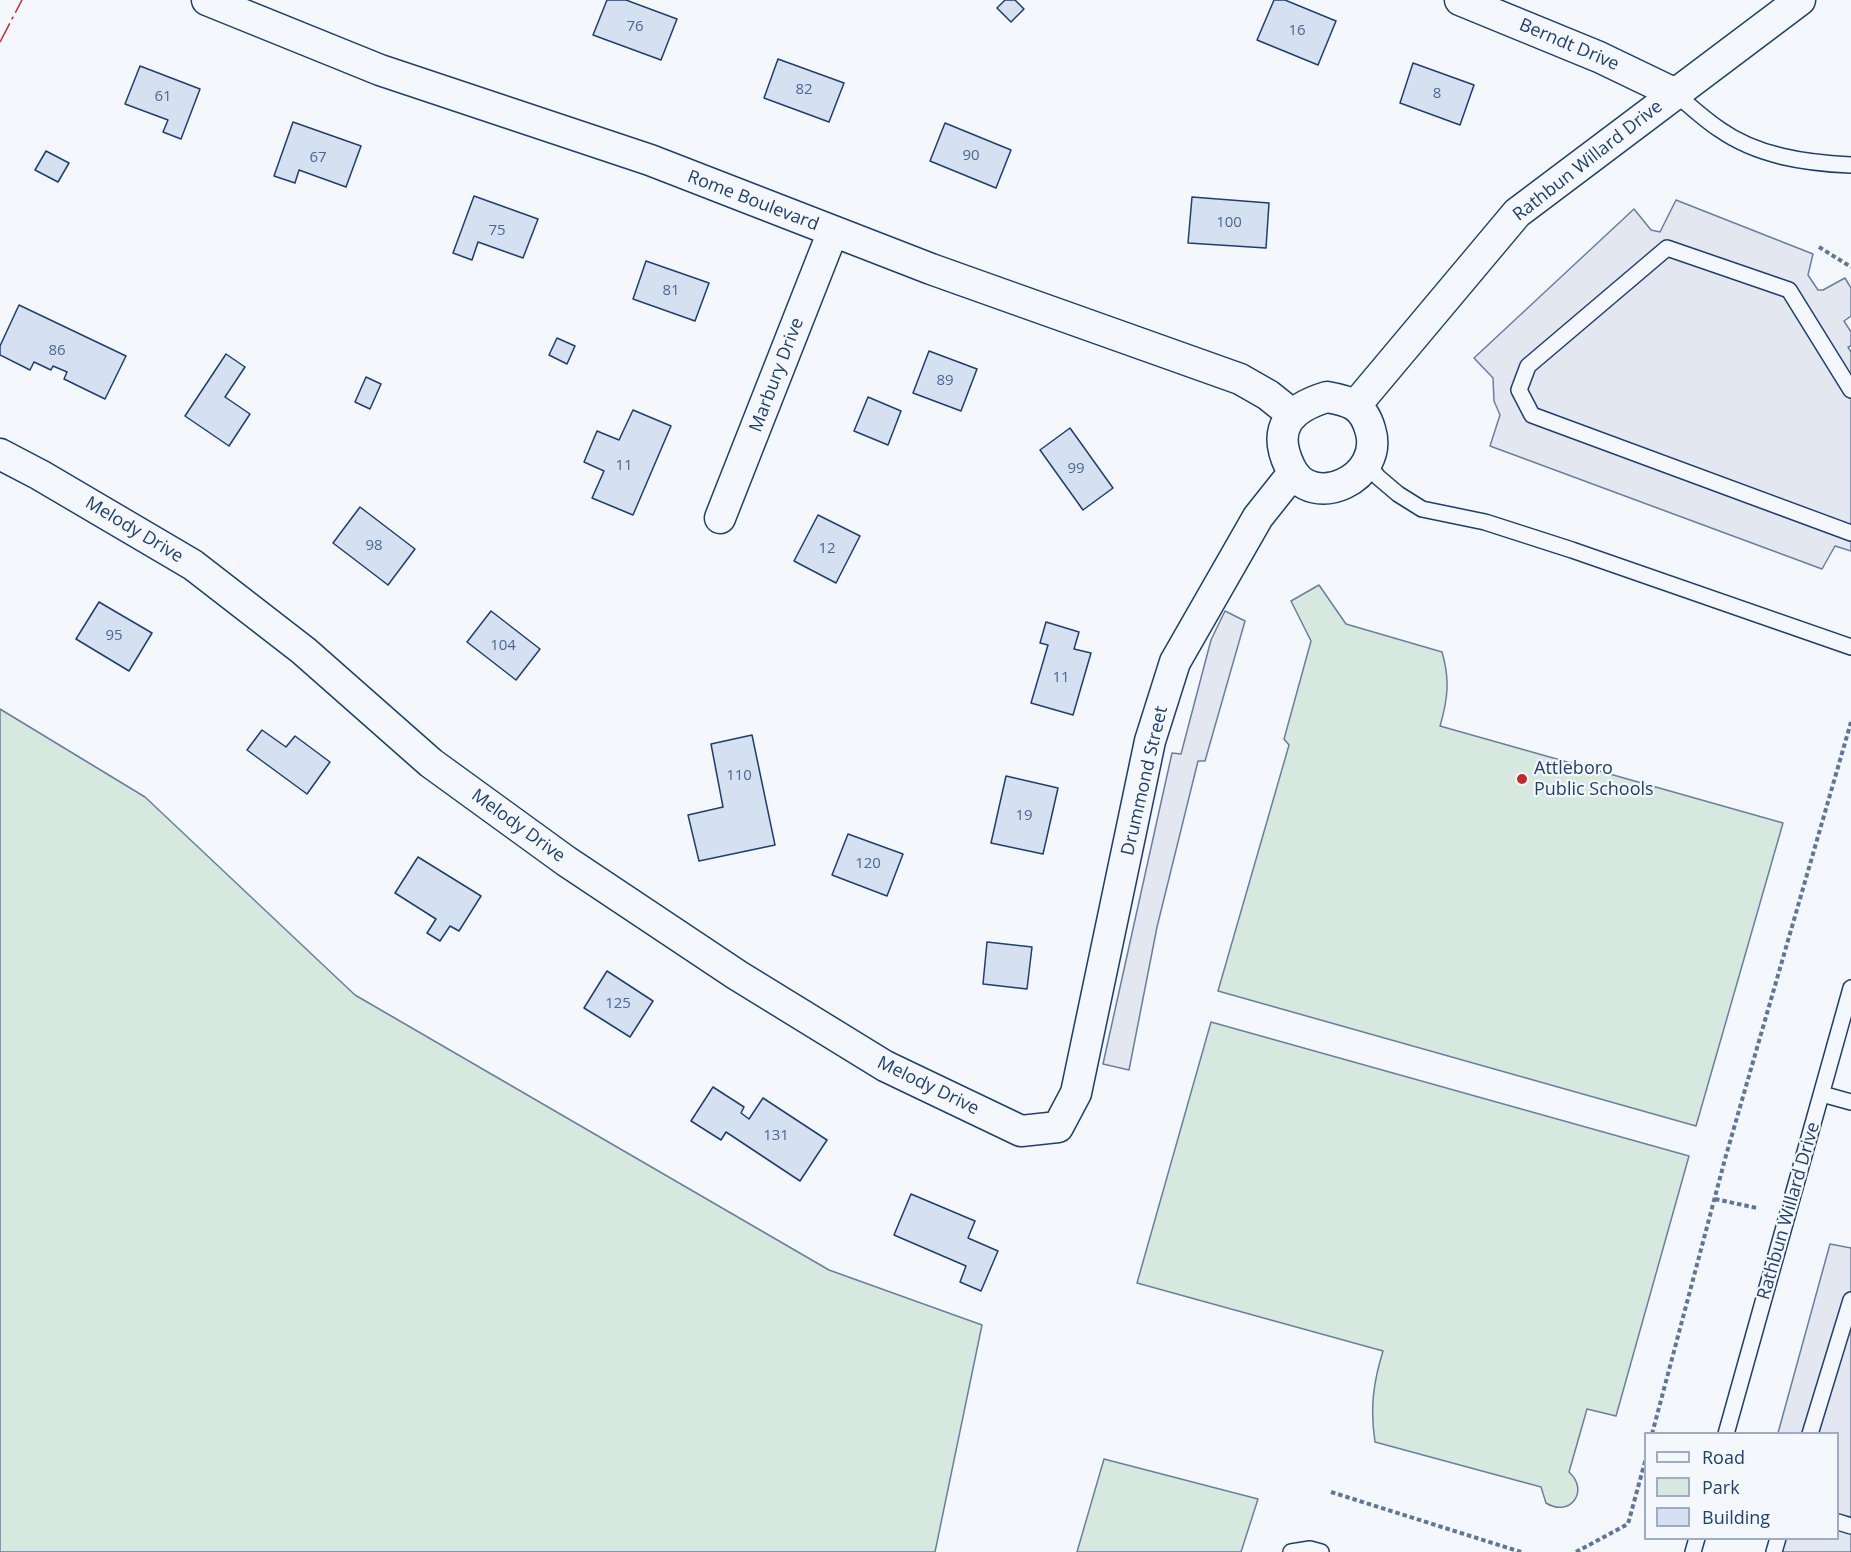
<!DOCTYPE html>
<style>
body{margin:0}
#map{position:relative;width:1851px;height:1552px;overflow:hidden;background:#f4f7fb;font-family:"Open Sans",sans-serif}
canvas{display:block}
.legend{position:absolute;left:1644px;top:1432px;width:195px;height:108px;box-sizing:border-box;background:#f4f7fb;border:2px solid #9eadc5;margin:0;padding:8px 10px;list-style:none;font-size:18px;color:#1d3f73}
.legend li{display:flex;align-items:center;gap:12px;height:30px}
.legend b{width:30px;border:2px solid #9eadc5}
</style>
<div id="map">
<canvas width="1851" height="1552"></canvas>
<ul class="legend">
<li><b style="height:8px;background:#f4f7fb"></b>Road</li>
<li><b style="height:16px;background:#d7e8df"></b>Park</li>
<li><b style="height:16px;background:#d5e0f0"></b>Building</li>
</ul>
</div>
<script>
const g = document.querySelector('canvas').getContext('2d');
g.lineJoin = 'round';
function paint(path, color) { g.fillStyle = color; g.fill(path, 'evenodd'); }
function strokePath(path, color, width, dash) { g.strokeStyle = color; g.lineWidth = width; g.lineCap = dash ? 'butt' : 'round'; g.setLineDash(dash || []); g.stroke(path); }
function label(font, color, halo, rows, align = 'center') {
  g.font = font + ' "Open Sans",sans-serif'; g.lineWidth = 4.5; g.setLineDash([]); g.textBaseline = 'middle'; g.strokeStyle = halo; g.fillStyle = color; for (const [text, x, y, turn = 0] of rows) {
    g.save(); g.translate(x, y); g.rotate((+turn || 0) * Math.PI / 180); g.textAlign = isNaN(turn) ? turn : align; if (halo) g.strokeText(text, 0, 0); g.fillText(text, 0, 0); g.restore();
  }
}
const green = new Path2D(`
 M1319,585l27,39 96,28c8,27 6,47 -2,74l343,97 -87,303 -478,-135 71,-246 -5,-6 27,-98 -20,-40z
 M0,709l145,88 210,198 474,275 153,55 -47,227h-935z
 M1211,1022l478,134 -73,260 -29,-7 -18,63c21,19 1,46 -23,31l-5,-16 -166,-45c-5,-33 -2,-59 8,-91l-246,-68z
 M1104,1459l154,40 -17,53h-164z`);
paint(green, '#d7e8df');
strokePath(green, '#687fa3', 1.5);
const parking = new Path2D(`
 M1676,200l137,54 -5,21 10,15h5l22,-12 6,10v28l-7,5 7,11v14l-3,1 3,5v199l-16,-5 -13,23 -332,-123 10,-31 -6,-14 -1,-23 -19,-20 160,-149 17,21 9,2z
 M1225,611l20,10 -40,140h-7l-41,166 -28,143 -26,-6 69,-311 9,1 30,-114z
 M1830,1244l21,4v304h-81l5,-13 63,-1v-104l-60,-1z`);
paint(parking, '#e3e8f0');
strokePath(parking, '#687fa3', 1.5);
const building = new Path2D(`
 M607,0h19l51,19 -16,41 -68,-25z
 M1005,0h10l9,9 -13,13 -14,-14z
 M1274,0h11l51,21 -18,44 -61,-25z
 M778,59l66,24 -15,39 -65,-24z
 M1413,63l61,22 -14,40 -60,-22z
 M140,66l60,23 -19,50 -18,-7 5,-12 -43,-16z
 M293,122l68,24 -15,41 -47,-17 -4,13 -21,-7z
 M945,123l66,27 -15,38 -66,-27z
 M46,151l23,12 -11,19 -23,-12z
 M474,196l64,23 -15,39 -45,-16 -6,18 -19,-7z
 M1192,197l77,6 -3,45 -78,-5z
 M646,261l63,22 -14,38 -62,-22z
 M19,305l107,51 -21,43 -41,-20 3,-7 -14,-6 -2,4 -17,-8 -4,8 -30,-15v-9z
 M557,338l18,8 -8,18 -18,-9z
 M929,351l48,18 -16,42 -48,-18z
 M226,354l19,13 -20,30 25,17 -21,32 -44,-30z
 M366,377l15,7 -11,25 -15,-7z
 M868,397l33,14 -13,34 -34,-14z
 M633,410l38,16 -38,89 -41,-17 12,-27 -20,-9 13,-31 22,9z
 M1070,428l43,60 -30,22 -43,-60z
 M360,507l55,42 -27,36 -55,-42z
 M818,515l42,21 -24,47 -42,-22z
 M99,602l53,31 -23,38 -53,-32z
 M491,611l49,38 -24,31 -49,-38z
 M1046,622l33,10 -5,17 17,4 -18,62 -42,-12 17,-58 -8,-2z
 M262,730l24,17 9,-11 35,26 -23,32 -60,-44z
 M752,735l23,110 -76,16 -11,-46 35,-8 -12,-63z
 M1006,776l52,12 -15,66 -52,-11z
 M848,834l55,20 -16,42 -55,-21z
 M418,857l63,39 -22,35 -9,-5 -10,15 -13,-8 9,-14 -41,-26z
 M987,942l45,5 -5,42 -44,-5z
 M607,971l46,30 -23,36 -46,-29z
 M713,1087l31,20 -3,6 8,6 14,-21 64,42 -27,41 -74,-49 -5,8 -30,-19z
 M911,1194l64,27 -7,17 30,13 -17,40 -21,-9 6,-16 -72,-31z`);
paint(building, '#d5e0f0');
strokePath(building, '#1d3f73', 1.5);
const lane = new Path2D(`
 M1676,94c14,12 28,25 43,35 38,27 86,34 132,36
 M1851,390l-62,-100 -122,-42 -139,118 -9,24 13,25 319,118
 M1368,464l10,13 20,17 24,15 63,13 87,28 279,97
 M1822,1094l29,8
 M1726,1434l125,-446
 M1810,1434l41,-134
 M1838,1522l13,4
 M1291,1552l19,-3 11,3
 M1693,1552l4,-14
 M1774,1552l4,-14`);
const street = new Path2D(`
 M207,0l173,70 270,90 281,109 309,110 28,16 25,20
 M1460,0l139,57 77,37
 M1327,397c23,4 36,8 43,32 16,49 -59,84 -80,38 -19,-39 0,-59 37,-70z
 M1356,405l161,-192 283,-213
 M0,454l40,21 153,90 111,86 127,112 135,98 171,114 148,91 136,65 37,-4 18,-34 74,-352 25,-79 83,-145 35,-44
 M720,518l113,-287`);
strokePath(lane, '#1d3f73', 18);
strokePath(street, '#1d3f73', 33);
strokePath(new Path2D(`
 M1819,247l32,20
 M1715,1199l42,9
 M1652,1434l73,-275 126,-437
 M1331,1492l190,60
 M1576,1552l52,-28 18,-66`), '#5e769c', 4, [4.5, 3]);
strokePath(lane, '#f4f7fb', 15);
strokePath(street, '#f4f7fb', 30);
strokePath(new Path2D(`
 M0,42l22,-42`), '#c62828', 1.5, [21, 4.5, 3, 4.5]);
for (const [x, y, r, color] of [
 [1522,779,6,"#c62828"]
]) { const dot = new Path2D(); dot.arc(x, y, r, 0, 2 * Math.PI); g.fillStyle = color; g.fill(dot); strokePath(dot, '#f4f7fb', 2); }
label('15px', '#4b6792', null, [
 ["76",635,27],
 ["16",1297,31],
 ["82",804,90],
 ["8",1437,94],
 ["61",163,97],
 ["90",971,156],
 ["67",318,158],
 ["100",1229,223],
 ["75",497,231],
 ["81",671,291],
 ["86",57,351],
 ["89",945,381],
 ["11",624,466],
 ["99",1076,469],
 ["98",374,546],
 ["12",827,549],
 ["95",114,636],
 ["104",503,646],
 ["11",1061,678],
 ["110",739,776],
 ["19",1024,816],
 ["120",868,864],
 ["125",618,1004],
 ["131",776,1136]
]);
label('18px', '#1d3f73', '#f4f7fb', [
 ["Berndt Drive",1569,45,23],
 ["Rathbun Willard Drive",1588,161,-38],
 ["Rome Boulevard",753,201,21],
 ["Marbury Drive",777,375,-69],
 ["Melody Drive",134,530,31],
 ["Drummond Street",1145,781,-77],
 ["Melody Drive",518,826,36],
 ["Melody Drive",928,1086,26],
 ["Rathbun Willard Drive",1789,1211,-74]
]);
label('18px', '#1d3f73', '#f4f7fb', [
 ["Attleboro",1534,769],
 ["Public Schools",1534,790]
], 'left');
</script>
